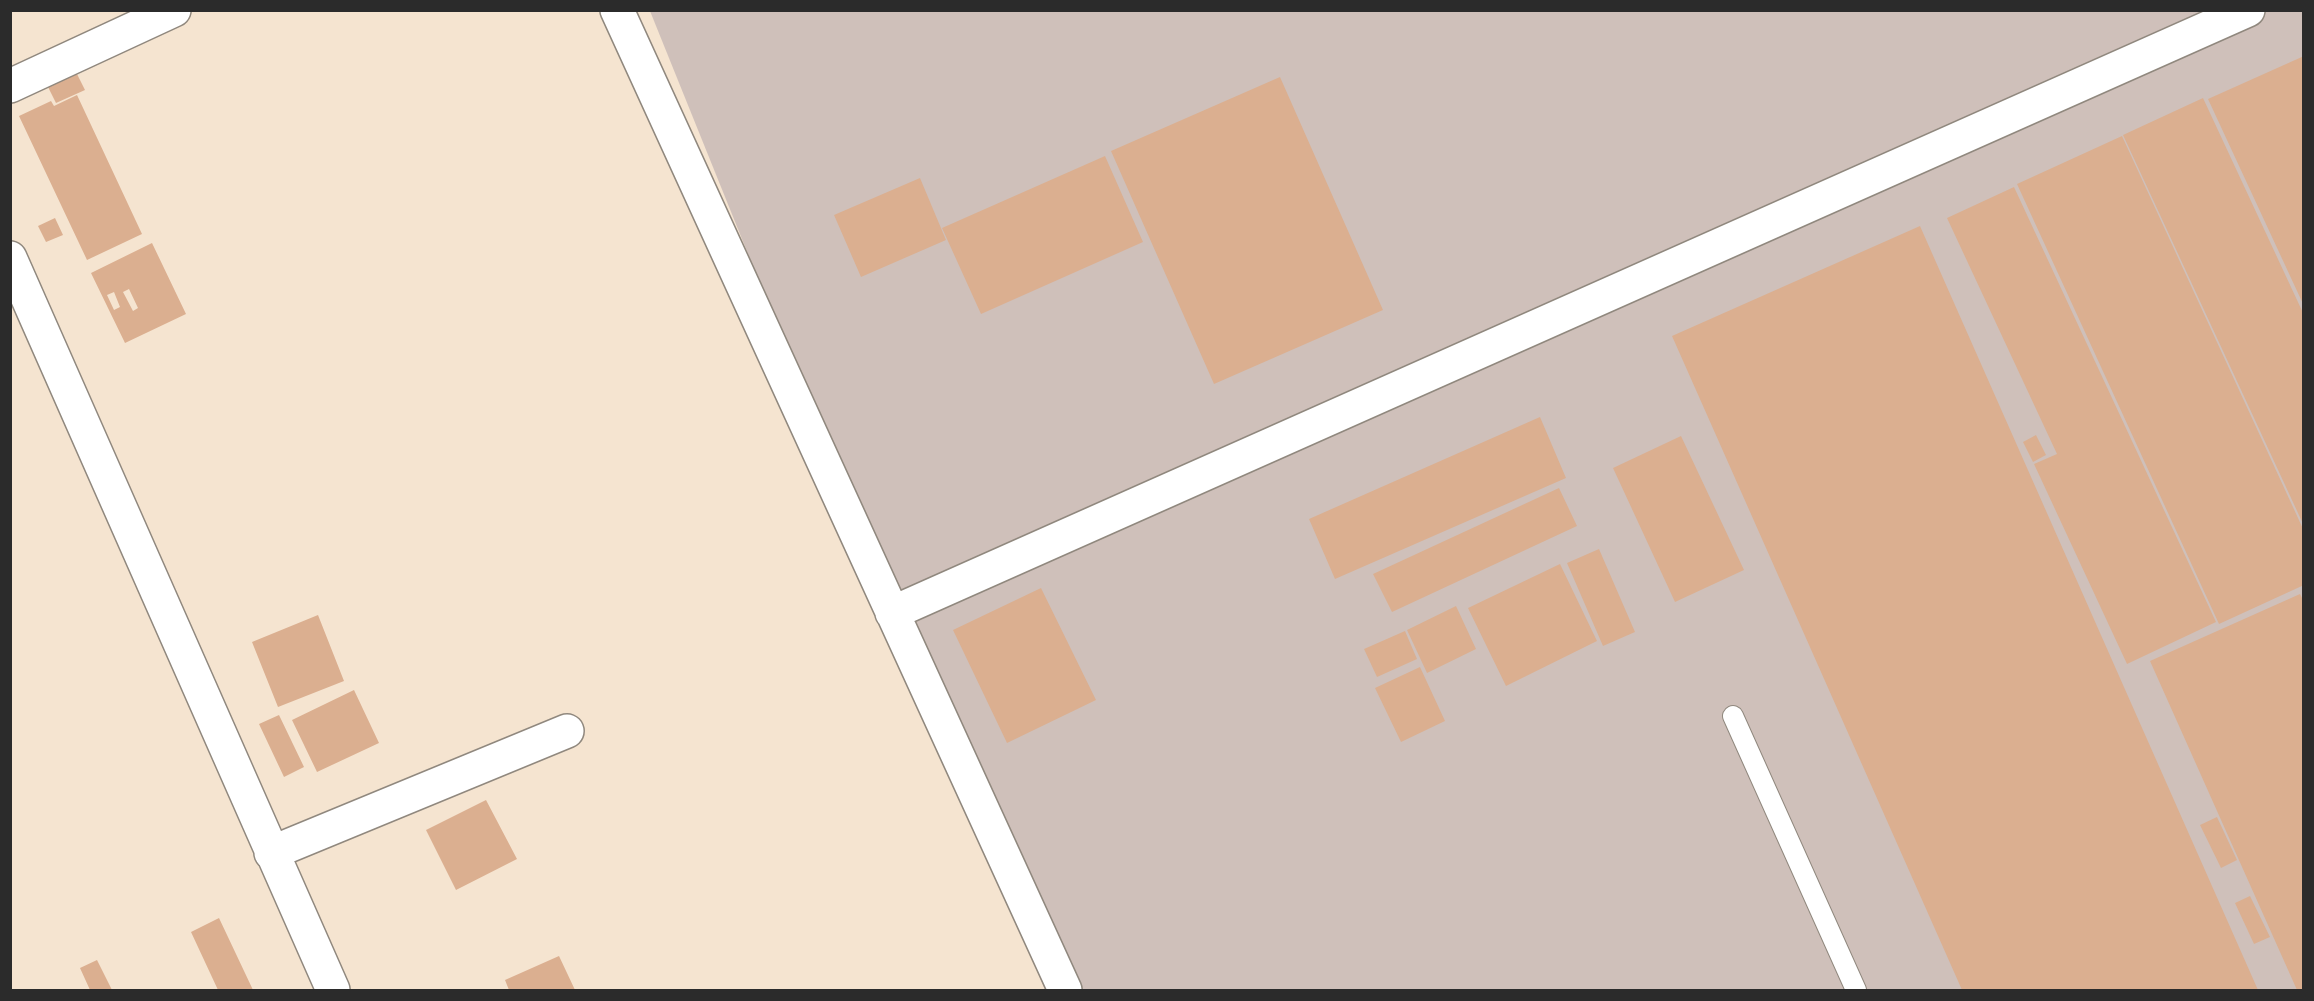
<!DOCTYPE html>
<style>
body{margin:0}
#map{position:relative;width:2314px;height:1001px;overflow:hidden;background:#f5e4d0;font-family:Itim,sans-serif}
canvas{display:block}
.frame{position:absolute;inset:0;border:12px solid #2b2b2b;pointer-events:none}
</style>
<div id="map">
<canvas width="2314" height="1001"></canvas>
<div class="frame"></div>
</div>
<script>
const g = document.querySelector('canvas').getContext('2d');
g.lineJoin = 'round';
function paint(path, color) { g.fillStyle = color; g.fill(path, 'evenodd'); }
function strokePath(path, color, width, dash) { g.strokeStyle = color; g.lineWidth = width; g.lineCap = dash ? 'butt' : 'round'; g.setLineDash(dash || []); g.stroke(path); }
paint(new Path2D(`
 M650,11h1653v979h-1258z`), '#cfc0ba');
paint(new Path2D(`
 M2304,56v250l-96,-207z
 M77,74l8,16 -29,13 -8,-16z
 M1280,77l103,233 -169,74 -103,-233z
 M77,95l65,139 -55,26 -68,-144 32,-15 3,5z
 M2203,98l101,217v211l-181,-391z
 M2122,136l182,395v54l-85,39 -202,-440z
 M1105,156l38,86 -162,72 -39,-86z
 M920,178l26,62 -85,37 -27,-62z
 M2014,187l202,435 -89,42 -93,-200 23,-10 -110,-236z
 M55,218l8,17 -17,7 -8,-16z
 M1920,226l338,764h-296l-290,-654z
 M152,243l34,71 -61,29 -34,-70zM129,289l9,19 -5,3 -10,-19zM114,292l6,15 -6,3 -7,-15z
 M1540,417l26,61 -231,101 -26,-60z
 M2036,435l10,20 -13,7 -10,-20z
 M1681,436l63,134 -69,32 -62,-134z
 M1559,488l18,38 -185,86 -19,-38z
 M1599,549l36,83 -32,14 -36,-83z
 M1560,564l37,77 -91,45 -38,-78z
 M1041,588l55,112 -89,43 -54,-113z
 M2300,594l4,8v388h-7l-147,-329z
 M1456,606l20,43 -49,24 -20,-43z
 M318,615l26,66 -66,26 -26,-65z
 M1405,631l12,28 -40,18 -13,-28z
 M1420,667l25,54 -44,21 -26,-54z
 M354,690l25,53 -62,29 -25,-52z
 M279,715l25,52 -20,10 -25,-53z
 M486,800l31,59 -61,31 -30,-60z
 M2217,817l20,43 -16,8 -21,-43z
 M2250,896l20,41 -16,7 -19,-41z
 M219,918l34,72h-35l-27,-58z
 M559,956l16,34h-66l-4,-10z
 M97,960l15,30h-22l-10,-22z`), '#dbaf90');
const service = new Path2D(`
 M1733,716l123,274`);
const minor = new Path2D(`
 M617,10l448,980
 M10,86l164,-76
 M10,258l323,732
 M892,613l1356,-603
 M271,853l296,-122`);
strokePath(service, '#90887e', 22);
strokePath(minor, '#90887e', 36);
strokePath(service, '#fff', 20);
strokePath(minor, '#fff', 33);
</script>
